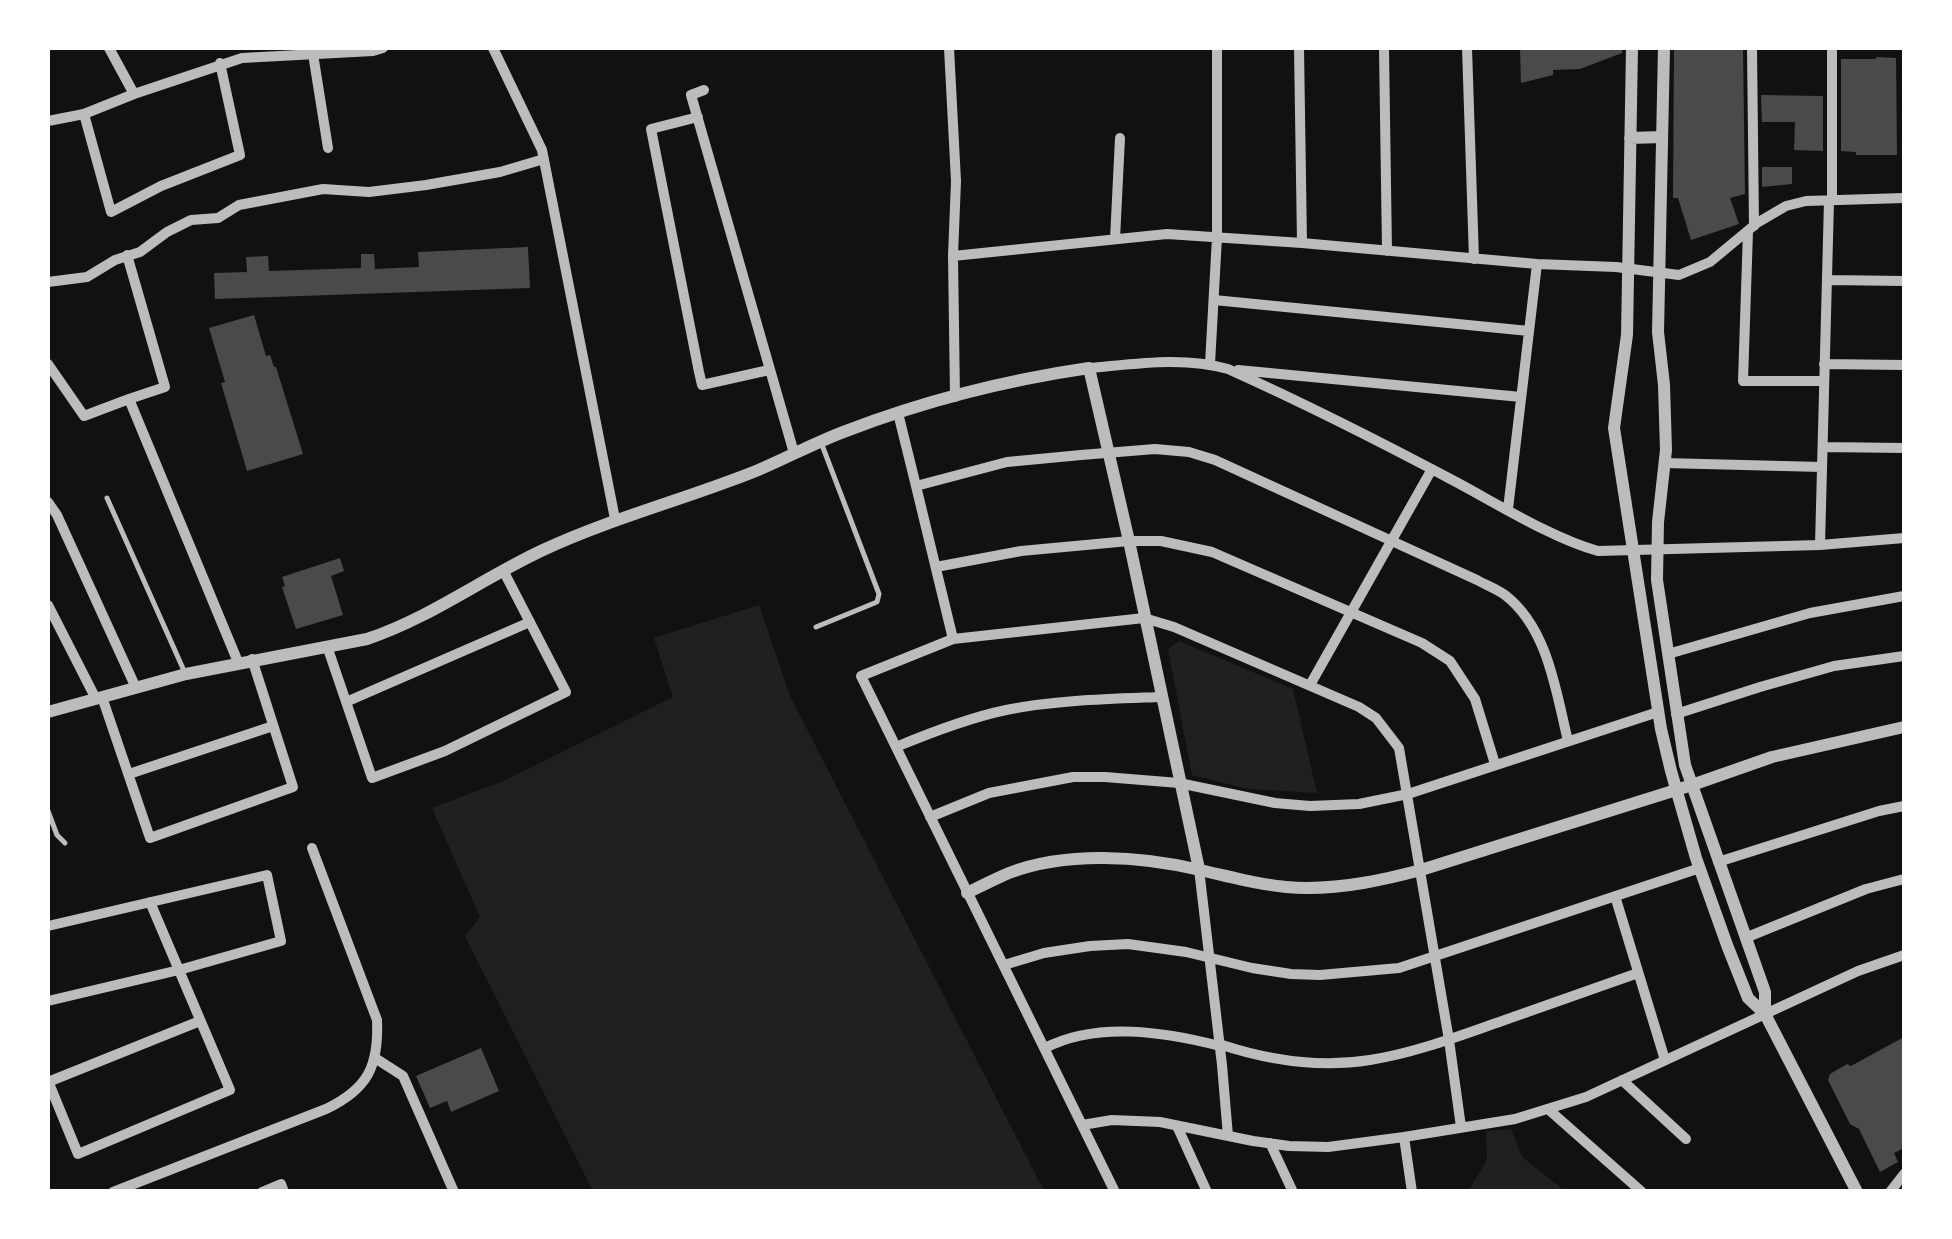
<!DOCTYPE html>
<style>
body{margin:0}
#map{position:relative;width:1952px;height:1239px;overflow:hidden;background:#111;font-family:Rubik,sans-serif}
canvas{display:block}
.frame{position:absolute;inset:0;border:50px solid #fff;pointer-events:none}
</style>
<div id="map">
<canvas width="1952" height="1239"></canvas>
<div class="frame"></div>
</div>
<script>
const g = document.querySelector('canvas').getContext('2d');
g.lineJoin = 'round';
function paint(path, color) { g.fillStyle = color; g.fill(path, 'evenodd'); }
function strokePath(path, color, width, dash) { g.strokeStyle = color; g.lineWidth = width; g.lineCap = dash ? 'butt' : 'round'; g.setLineDash(dash || []); g.stroke(path); }
paint(new Path2D(`
 M759,605l31,91 254,495h-451l-128,-255 15,-19 -48,-109 74,-28 167,-83 -19,-59z
 M1179,641l114,48 24,104 -69,-4 -56,-14 -24,-126z
 M1511,1129l11,28 43,34h-97l19,-31 -1,-29z`), '#202020');
paint(new Path2D(`
 M1520,48h102v5l-42,16 -27,1v5l-32,8z
 M1674,48h69l2,146 -15,4 9,26 -48,16 -13,-42h-5z
 M1876,57l20,1 1,97h-41v-3l-15,-1v-92h35z
 M1761,95l62,1v55l-29,-1 1,-28h-33z
 M1762,167h30v17l-30,3z
 M528,247l2,41 -315,11 -1,-26 33,-1 -1,-15 22,-1 1,15 92,-3v-14h13l1,15 44,-2 -1,-15z
 M254,315l12,41 4,-1 4,12h2l27,87 -56,17 -26,-88 4,-1 -16,-54z
 M340,558l4,13 -13,5 12,39 -47,14 -14,-42 3,-1 -3,-9z
 M1904,1037v111l-10,5 4,9 -18,10 -21,-43 -9,-5 -22,-44 2,-6 17,-10 4,2z
 M481,1048l18,43 -48,21 -4,-11 -17,7 -14,-32z`), '#4a4a4a');
strokePath(new Path2D(`
 M107,498l78,175
 M816,627l61,-25 2,-8 -57,-149
 M48,811l9,24 8,8`), '#bcbcbc', 5);
strokePath(new Path2D(`
 M109,48l25,46
 M493,48l49,102 73,369
 M949,48l7,133 -3,75 2,141
 M1299,48l3,195
 M1384,48l3,203
 M1467,48l7,211
 M1752,48l2,178
 M313,54l15,94
 M704,90l-13,5 103,358
 M84,114l27,98 50,-26 79,-31 -20,-92
 M698,117l-47,12 48,243 3,13 67,-15
 M48,121l36,-7 50,-20 108,-36 131,-7 10,-3
 M1832,200v-152
 M1748,231l-5,150h81
 M1115,239l5,-101
 M127,255l38,132 -36,12
 M953,256l214,-22 135,9 235,21 79,3 63,8 31,-13 47,-39 29,-17 20,-5 98,-3
 M1828,280l76,1
 M48,282l39,-5 28,-17 25,-8 27,-20 24,-12 27,-2 21,-13 84,-16 46,3 57,-7 74,-13 44,-13
 M1214,300l315,31
 M48,364l36,52 45,-17 109,263
 M1210,364l7,-127v-189
 M1824,364l80,1
 M1089,368c46,-4 94,-12 139,1 78,35 155,74 230,114 41,22 96,56 140,68l222,-6 84,-7
 M1238,370l283,27
 M898,413l18,73
 M1823,447l81,1
 M1664,463l158,4
 M48,502l9,13 79,173
 M1508,509l29,-245
 M1820,545l9,-344
 M936,567l85,-16 108,-10h32l51,11 210,91 28,18 25,38 20,65
 M48,605l48,94
 M953,639l-37,-153 91,-24 74,-7 74,-6 34,3 26,8 262,120c9,5 20,9 28,15 43,33 51,97 63,146
 M327,646l45,132 73,-27 121,-59 -62,-120
 M1668,654l142,-41 94,-17
 M1310,685l122,-216
 M102,697l48,141 143,-51 -41,-128
 M346,702l184,-80
 M1676,714l84,-27 74,-21 70,-10
 M896,747c36,-15 72,-29 110,-37 51,-10 104,-11 155,-13
 M129,774l144,-48
 M930,817l59,-24 84,-16h32l74,6 96,20 35,3 49,-2 49,-10 250,-82
 M1718,862l161,-51 25,-5
 M1199,869l23,196 6,71
 M1615,896l50,164
 M48,926l219,-51 14,66 -102,29 -131,31
 M1745,938l121,-49 38,-10
 M1004,965l40,-12 46,-7 38,-2 58,8 66,16 39,6 29,1 79,-7 301,-100
 M1219,1044c48,16 101,24 151,16 45,-7 89,-24 132,-39 45,-16 91,-32 136,-48
 M1045,1048c52,-27 120,-16 175,-2
 M375,1058l28,18 51,116
 M1622,1080l64,59
 M48,1081l30,73 152,-64 -80,-188
 M48,1082l152,-61
 M1548,1109l94,83
 M1082,1125l30,-5 48,2 93,19 36,5 39,1 76,-10 111,-18 71,-22 272,-126 46,-16
 M1177,1126l30,66
 M1404,1137l8,55
 M1270,1143l23,49
 M113,1192l213,-83c42,-20 53,-43 51,-89l-65,-172
 M262,1192l19,-8 3,8
 M1115,1192l-254,-516 92,-37 191,-21 30,9 185,80 17,11 23,30 50,292 12,87
 M1890,1192l14,-18`), '#bcbcbc', 10);
strokePath(new Path2D(`
 M1632,48l-5,287 -13,93 47,301 10,42 25,87 31,87 21,53 17,16 92,178
 M1664,48l-6,284 6,53 2,65 -8,72 -1,58 28,185 80,227v22
 M1630,138l32,-1
 M48,712l138,-38 181,-35c63,-21 116,-61 176,-89 69,-32 143,-51 213,-79 31,-13 60,-29 90,-40 78,-30 161,-51 243,-63l40,173 70,328
 M967,893c14,-7 28,-14 42,-20 57,-22 132,-17 191,-3 36,8 70,18 107,18 39,0 76,-8 114,-18l271,-85 80,-28 132,-30`), '#bcbcbc', 12);
</script>
